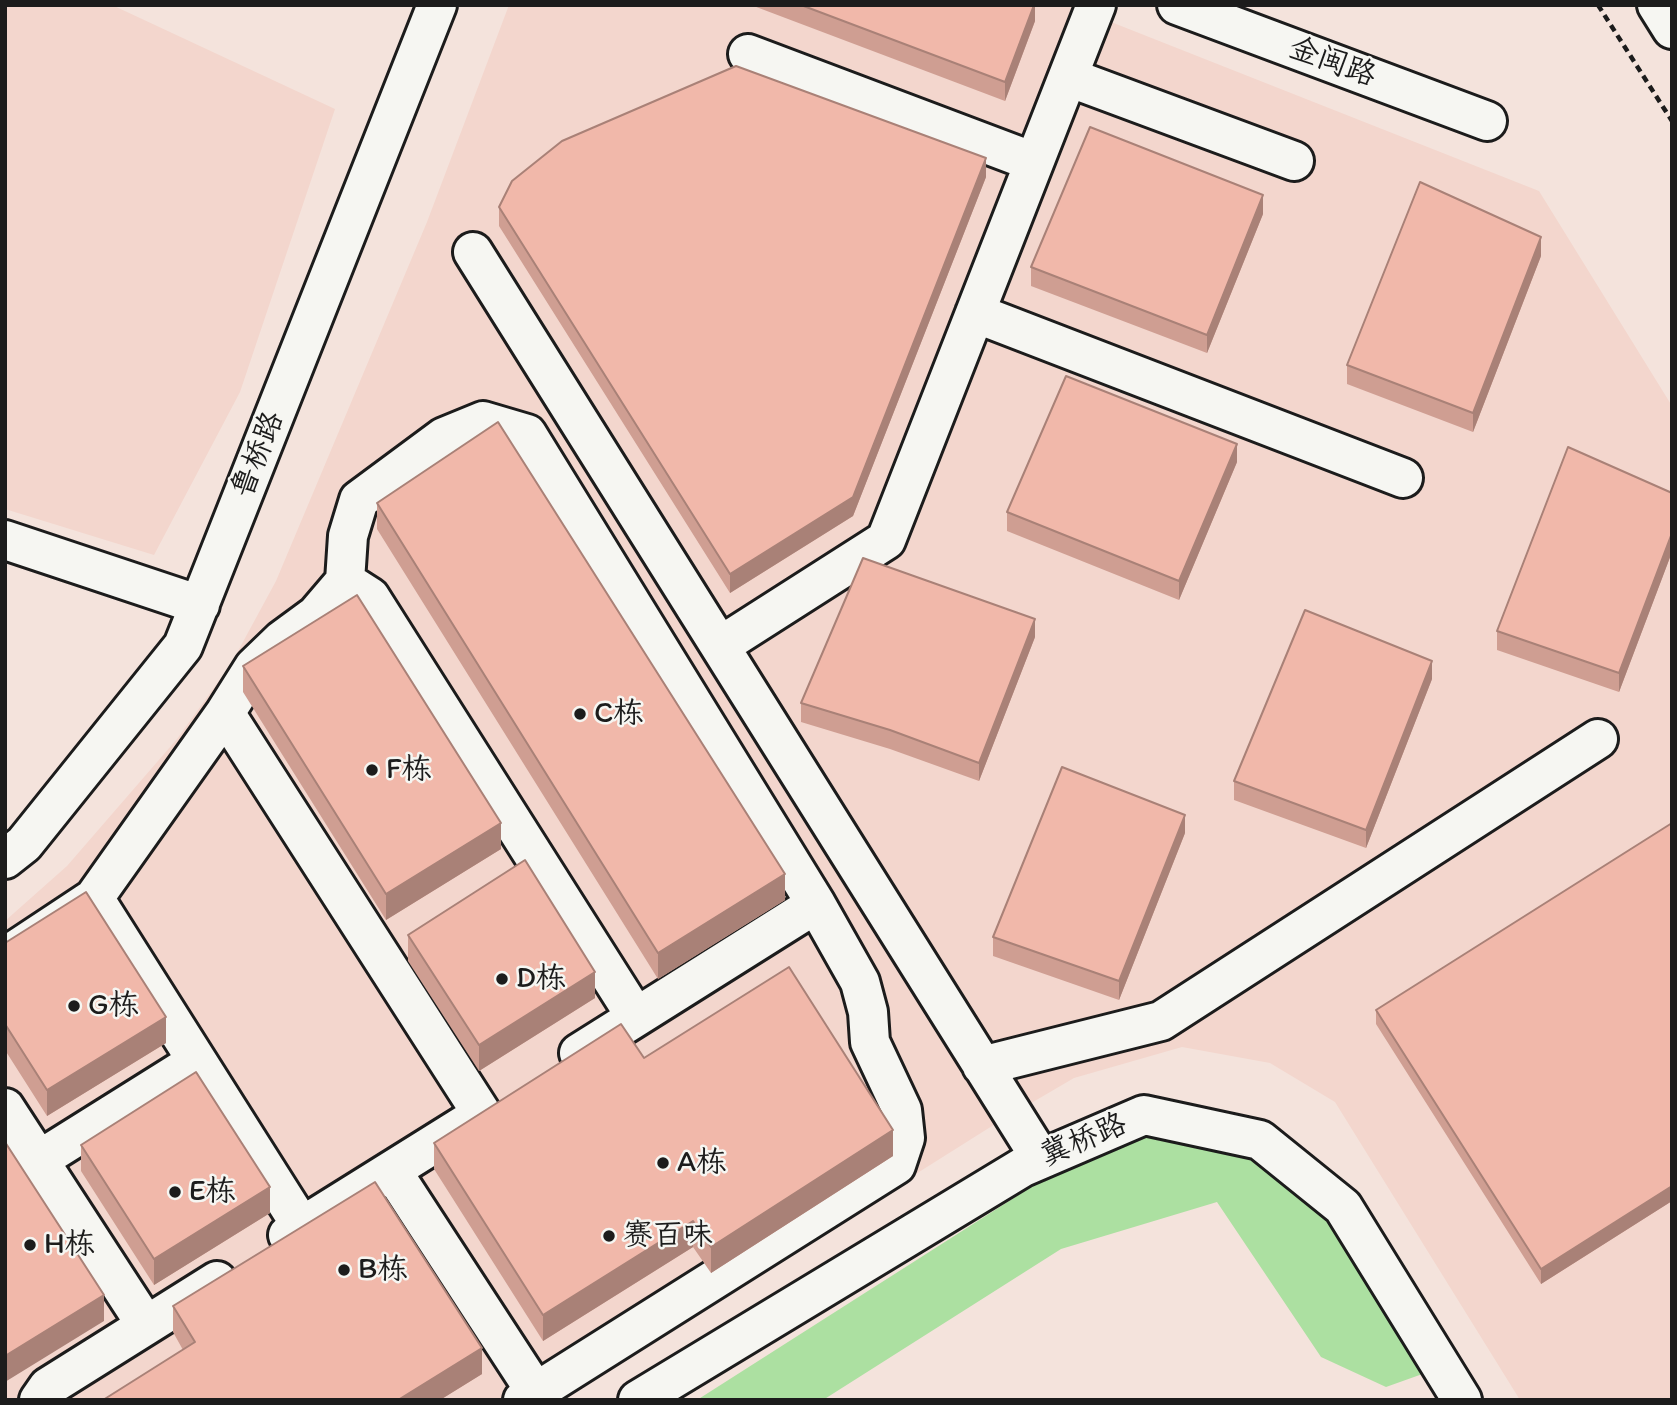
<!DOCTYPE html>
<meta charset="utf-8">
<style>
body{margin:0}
#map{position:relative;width:1677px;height:1405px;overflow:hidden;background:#f4e3dc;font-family:Itim,sans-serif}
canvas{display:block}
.frame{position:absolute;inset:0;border:7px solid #1c1c1c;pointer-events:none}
</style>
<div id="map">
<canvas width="1677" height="1405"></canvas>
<div class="frame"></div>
</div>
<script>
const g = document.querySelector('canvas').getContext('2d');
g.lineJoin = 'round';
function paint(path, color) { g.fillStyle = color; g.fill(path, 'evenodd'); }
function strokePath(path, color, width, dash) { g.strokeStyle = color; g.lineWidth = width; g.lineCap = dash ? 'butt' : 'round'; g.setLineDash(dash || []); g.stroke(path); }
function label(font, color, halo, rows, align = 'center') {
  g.font = font + ' Itim,"LXGW WenKai TC",sans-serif'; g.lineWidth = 5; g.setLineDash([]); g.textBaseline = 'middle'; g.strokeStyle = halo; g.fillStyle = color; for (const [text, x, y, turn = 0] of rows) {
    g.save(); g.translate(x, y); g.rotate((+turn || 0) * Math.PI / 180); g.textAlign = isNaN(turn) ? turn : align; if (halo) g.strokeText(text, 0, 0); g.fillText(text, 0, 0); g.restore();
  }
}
paint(new Path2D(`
 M5,5h107l223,104 -95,283 -86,163 -149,-46z
 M509,5h559l471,186 133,215v994h-152l-185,-298 -65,-39 -88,-16 -108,31 -82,48 -435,274h-552v-479l62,-55 110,-127 54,-75 45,-83 151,-359z`), '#f3d6cd');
paint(new Path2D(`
 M1144,1115l147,50 151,202 -56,20 -65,-30 -104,-155 -156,47 -238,151h-126z`), '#ace0a1');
const minor = new Path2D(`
 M1177,5l310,116
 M748,54l286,108
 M1068,77l226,84
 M473,252l568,907
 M975,313l428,165
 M5,540l195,65
 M345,581l25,16 266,420
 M720,646l166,-106 210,-535
 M225,713l257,401
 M5,859l19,-15 159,-198 254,-641
 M94,898l208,329
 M5,957l89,-59 131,-185 29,-46 28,-27 34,-25 29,-34 3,-45 11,-36 85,-63 39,-16 44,13 289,470 44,78 8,30 2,30 32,68 3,28 -9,27 -373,235
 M579,1053l237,-149
 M982,1066l179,-45 437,-282
 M5,1108l141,217
 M39,1160l158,-99
 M392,1171l149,229
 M288,1235l189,-118
 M39,1400l9,-13 169,-106
 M638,1400l385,-233 121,-52 116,25 83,67 119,193`);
const major = new Path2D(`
 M1657,5l15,24`);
strokePath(minor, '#1c1c1c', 44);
strokePath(major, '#1c1c1c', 44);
strokePath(new Path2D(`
 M1598,5l74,116`), '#1c1c1c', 4.5, [7, 5]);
strokePath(minor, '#f6f6f2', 38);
strokePath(major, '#f6f6f2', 38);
paint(new Path2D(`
 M751,5h284v16l-30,80z
 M986,177l-133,339 -123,77 -231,-367v-19z
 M1263,214l-56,139 -176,-67v-19z
 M1541,256l-68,176 -126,-48v-19z
 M1237,462l-58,138 -172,-69v-19z
 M1672,493v59l-53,140 -122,-42v-19z
 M377,503l408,397 -127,79 -281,-450z
 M1035,637l-56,144 -89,-32 -89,-27v-19z
 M243,666l258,183 -115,71 -143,-228z
 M1432,679l-66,169 -132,-48v-19z
 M1672,823v378l-131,83 -165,-260v-14z
 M1185,833l-66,167 -126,-44v-19z
 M408,935l187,63 -116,73 -71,-110z
 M5,943l161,100 -119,73 -42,-66z
 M644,1058l249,98 -182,117 -18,-26 -150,94 -109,-172v-26z
 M81,1145l189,68 -116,72 -73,-114z
 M173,1306l309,68 -42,26h-337l80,-50 -10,-18z`), '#cf9e92');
paint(new Path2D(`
 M1034,5h1v16l-30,80v-19z
 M986,158v19l-133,339 -123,77v-19z
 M1263,195v19l-56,139v-18z
 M1541,237v19l-68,176v-19z
 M1237,444v18l-58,138v-19z
 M1672,533v19l-53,140v-19z
 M1035,619v18l-56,144v-18z
 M1432,661v18l-66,169v-18z
 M1185,815v18l-66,167v-19z
 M501,823v26l-115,71v-26z
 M785,874v26l-127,79v-26z
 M595,972v26l-116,73v-26z
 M166,1017v26l-119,73v-26z
 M893,1130v26l-182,117v-26z
 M1672,1186v15l-131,83v-15z
 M270,1187v26l-116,72v-26z
 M693,1221v26l-150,94v-26z
 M104,1295v26l-99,61v-26z
 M482,1348v26l-42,26h-42z`), '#a98177');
const building = new Path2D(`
 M801,5h233l-29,77z
 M736,66l250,92 -133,339 -123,77 -231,-367 13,-26 50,-40z
 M1090,127l173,68 -56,140 -176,-68z
 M1420,182l121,55 -68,176 -126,-48z
 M1066,376l171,68 -58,137 -172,-69z
 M498,422l287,452 -127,79 -281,-450z
 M1568,447l104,46v40l-53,140 -122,-42z
 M863,558l172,61 -56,144 -89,-33 -89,-27z
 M357,595l144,228 -115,71 -143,-228z
 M1305,610l127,51 -66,169 -132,-49z
 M1062,767l123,48 -66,166 -126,-44z
 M1672,823v363l-131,83 -165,-259z
 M525,860l70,112 -116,73 -71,-110z
 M86,892l80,125 -119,73 -42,-66v-81z
 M789,967l104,163 -182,117 -18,-26 -150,94 -109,-172 187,-119 23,34z
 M196,1072l74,115 -116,72 -73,-114z
 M5,1142l99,153 -99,61z
 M375,1182l107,166 -84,52h-295l92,-58 -22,-36z`);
paint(building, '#f1b8aa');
strokePath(building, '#a98177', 2);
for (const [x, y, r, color] of [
 [580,714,7,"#1c1c1c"],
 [372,770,7,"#1c1c1c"],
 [502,979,7,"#1c1c1c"],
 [74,1006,7,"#1c1c1c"],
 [663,1163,7,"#1c1c1c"],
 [175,1192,7,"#1c1c1c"],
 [609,1236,7,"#1c1c1c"],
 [30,1245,7,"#1c1c1c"],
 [344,1270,7,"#1c1c1c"]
]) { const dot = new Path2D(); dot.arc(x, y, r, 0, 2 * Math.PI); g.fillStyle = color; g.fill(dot); strokePath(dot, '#f6f6f2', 2.5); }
label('30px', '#1c1c1c', '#f6f6f2', [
 ["金闽路",1332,63,20],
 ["鲁桥路",259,455,-68],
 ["冀桥路",1084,1141,-23]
]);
label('30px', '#1c1c1c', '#f6f6f2', [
 ["C栋",594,714],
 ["F栋",386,770],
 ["D栋",516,979],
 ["G栋",88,1006],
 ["A栋",677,1163],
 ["E栋",189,1192],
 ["赛百味",623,1236],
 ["H栋",44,1245],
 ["B栋",358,1270]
], 'left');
</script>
